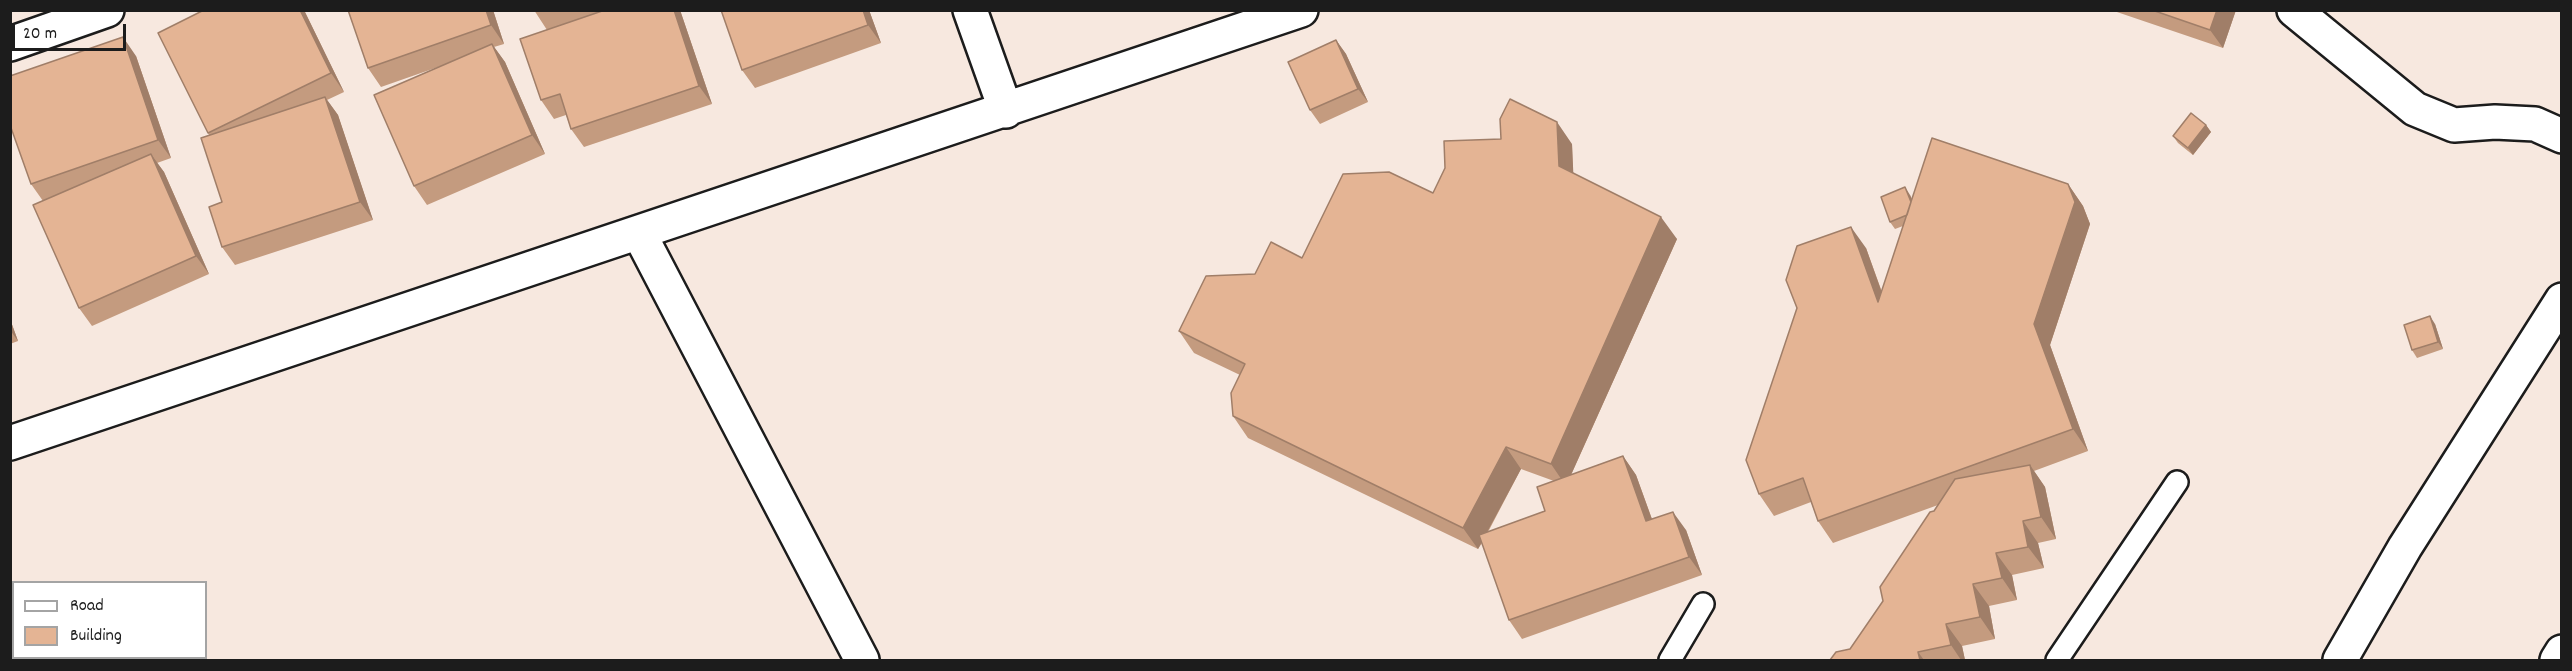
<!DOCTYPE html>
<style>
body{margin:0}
#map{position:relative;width:2572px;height:671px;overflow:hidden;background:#f7e8df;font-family:Dekko,sans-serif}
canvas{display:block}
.frame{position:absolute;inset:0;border:12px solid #1c1c1c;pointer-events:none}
.legend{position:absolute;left:12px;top:581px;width:195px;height:78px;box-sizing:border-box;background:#fff;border:2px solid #a4a4a4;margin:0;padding:8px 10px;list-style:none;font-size:18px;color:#1c1c1c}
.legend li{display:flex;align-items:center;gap:12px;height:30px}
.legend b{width:30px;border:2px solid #a4a4a4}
.scale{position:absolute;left:12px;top:24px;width:114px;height:27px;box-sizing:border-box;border:3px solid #1c1c1c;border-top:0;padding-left:8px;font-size:18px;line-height:21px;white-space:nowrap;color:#1c1c1c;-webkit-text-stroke:4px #fff;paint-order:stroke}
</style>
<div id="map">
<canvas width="2572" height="671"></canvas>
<div class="frame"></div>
<ul class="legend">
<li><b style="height:8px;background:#fff"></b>Road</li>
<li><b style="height:16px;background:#e4b494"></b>Building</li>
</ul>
<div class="scale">20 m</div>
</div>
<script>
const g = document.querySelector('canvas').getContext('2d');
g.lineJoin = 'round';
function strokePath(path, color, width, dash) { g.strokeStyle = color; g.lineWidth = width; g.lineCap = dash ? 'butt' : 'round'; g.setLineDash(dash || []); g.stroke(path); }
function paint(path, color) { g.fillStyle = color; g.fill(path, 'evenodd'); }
const service = new Path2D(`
 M1670,660l33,-56
 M2057,660l120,-178`);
const minor = new Path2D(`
 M970,10l36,101
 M2294,10l121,99 39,16 41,-3 40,2 27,12
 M10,44l97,-34
 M639,233l223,427
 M10,443l1291,-433`);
const tertiary = new Path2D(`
 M2340,660l65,-113 157,-247
 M2557,660l5,-8`);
strokePath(service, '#1c1c1c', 26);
strokePath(minor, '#1c1c1c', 38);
strokePath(tertiary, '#1c1c1c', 38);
strokePath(service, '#fff', 21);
strokePath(minor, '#fff', 33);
strokePath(tertiary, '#fff', 33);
paint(new Path2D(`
 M304,10l40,82 -17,8 11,15 35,105 -138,45 -13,-18v-45l-13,-67 -1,-2z
 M493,10l11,34 -10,3 11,15 40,92 -118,51 -13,-19 27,-120 -60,21 -13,-19z
 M534,10h146l32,94 -128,43 -13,-18 -5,-14 -12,4 -13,-19 6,-70z
 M869,10l12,33 -126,45 -13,-18z
 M2111,10h125l-13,38z
 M1336,40l10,14 22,48 -48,22 -10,-14z
 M136,56l35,102 -14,5 7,9 45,102 -117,52 -13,-18 -36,-107 -12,-17z
 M2206,125l5,7 -18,23 -15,-12 -5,-7z
 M1501,139l71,5 1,30 104,65 -106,236 52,-19 13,19 16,44 34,11 16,45 -180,64 -13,-19 -27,-77 -4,6 -230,-111 -15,-22 7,-41 -46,-22 -15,-22 76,-57 47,-16 131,-65zM1521,469l33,12 -9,30 -57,21z
 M2068,184l15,22 7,18 -40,121 38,106 -54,20 11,16 11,52 -18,4 6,25 -32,7 5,25 -28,6 6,33 -33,7 3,14h-135l20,-11 33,-48 55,-96 -105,38 -15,-22 -7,-19 -37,14 -15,-22 107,-246 16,44 21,-66 -8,3 -5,-7 20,-27 2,4z
 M10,319l8,22 -8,3z
 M2435,324l8,25 -26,9 -5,-8z`), '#c49b7f');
paint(new Path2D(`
 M300,10h4l40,82 -13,-19z
 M486,10h7l11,34 -13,-19z
 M674,10h6l32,94 -13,-18z
 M863,10h6l12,33 -13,-18z
 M2217,10h19l-13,38 -13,-18z
 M123,37l13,19 35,102 -13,-18z
 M1336,40l10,14 22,48 -10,-13z
 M492,44l13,18 40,92 -13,-19z
 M325,97l13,18 35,105 -13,-18z
 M1557,122l15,22 2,44 -15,-22z
 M2206,125l5,7 -18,23 -5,-7z
 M151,154l13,18 45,102 -13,-18z
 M2068,184l15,22 7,18 -40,121 38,106 -15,-22 -39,-105z
 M1905,187l5,8 10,24 -5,-7z
 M1661,217l16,22 -111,247 -15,-22z
 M1851,227l15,21 27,76 -15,-22z
 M2430,316l5,8 8,25 -5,-7z
 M10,319l8,22 -8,-11z
 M1506,447l15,22 -43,80 -15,-21z
 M1623,456l13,19 23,64 -13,-18z
 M2030,465l15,22 11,52 -15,-22z
 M1673,512l13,18 16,45 -13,-18z
 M2023,521l15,22 6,25 -16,-21z
 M1996,553l16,22 5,25 -15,-22z
 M1973,584l16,22 6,33 -15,-22z
 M1946,624l16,22 3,14h-4l-10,-15z
 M1918,652l6,8h-4z`), '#a07e68');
const building = new Path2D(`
 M204,10h96l31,63 -123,60 -50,-100z
 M348,10h138l5,15 -123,43z
 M605,10h69l25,76 -128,43 -11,-35 -19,6 -21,-61z
 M721,10h142l5,15 -126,45z
 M2152,10h65l-7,20z
 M123,37l35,103 -127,44 -21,-59v-49z
 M1336,40l22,49 -48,21 -22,-48z
 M492,44l40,91 -118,51 -40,-91z
 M325,97l35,105 -138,45 -13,-40 13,-5 -21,-64z
 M1510,99l47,23 2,44 102,51 -110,247 -45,-17 -43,81 -230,-112 -2,-23 14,-29 -66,-33 27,-55 49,-2 16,-32 31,16 41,-84 46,-2 44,21 12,-25 -1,-27 57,-2 -1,-20z
 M2191,113l15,12 -18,23 -15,-12z
 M1932,138l136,46 7,18 -41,122 39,105 -255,92 -15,-43 -44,16 -13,-34 51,-152 -11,-28 11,-34 54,-19 27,75z
 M151,154l45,102 -117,52 -46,-103z
 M1905,187l6,15 -4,13 -17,7 -9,-25z
 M2430,316l8,26 -26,8 -8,-25z
 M1623,456l23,65 27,-9 16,45 -180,63 -30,-85 66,-24 -8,-24z
 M2030,465l11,52 -18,4 5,26 -32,6 6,25 -29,6 7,33 -34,7 5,21 -33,7 2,8h-90l6,-8 14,-3 33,-48 -3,-14 50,-75 4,-1 21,-32z`);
paint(building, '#e4b494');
strokePath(building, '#a07e68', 1.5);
</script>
